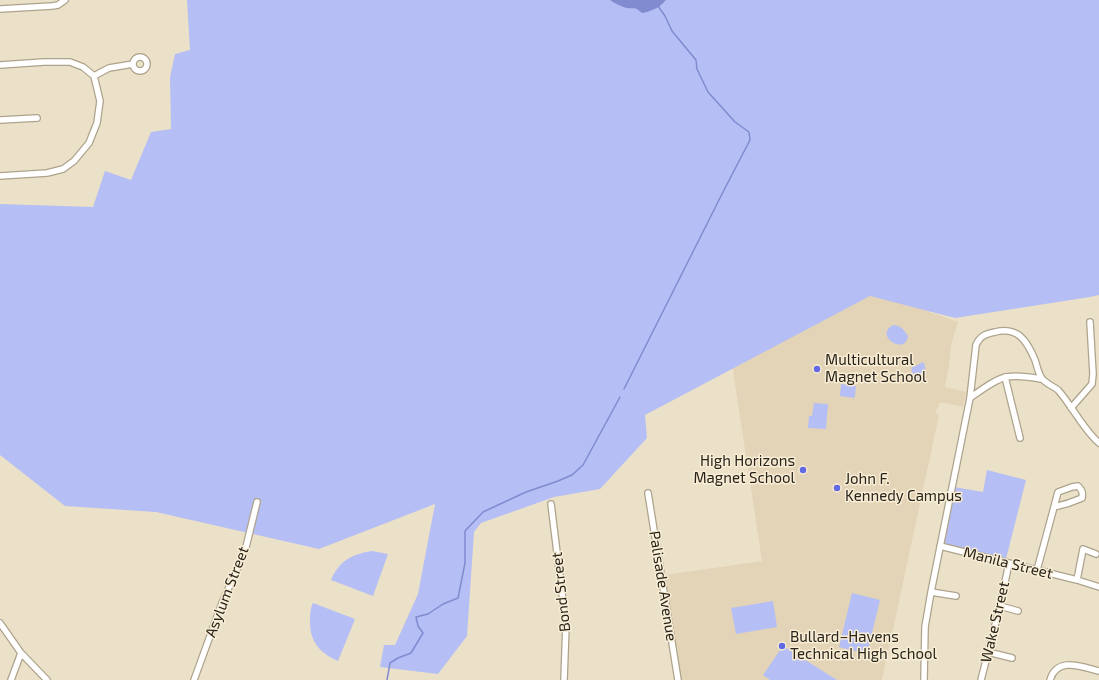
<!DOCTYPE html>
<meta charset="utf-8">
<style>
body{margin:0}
canvas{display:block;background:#ebe0c8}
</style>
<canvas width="1099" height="680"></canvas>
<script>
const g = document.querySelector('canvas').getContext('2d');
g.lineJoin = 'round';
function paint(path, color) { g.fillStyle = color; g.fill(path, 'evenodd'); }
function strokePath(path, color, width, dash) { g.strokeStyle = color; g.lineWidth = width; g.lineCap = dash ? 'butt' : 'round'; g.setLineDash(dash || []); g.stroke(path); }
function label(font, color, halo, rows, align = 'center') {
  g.font = font + ' "Exo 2",sans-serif'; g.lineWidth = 3; g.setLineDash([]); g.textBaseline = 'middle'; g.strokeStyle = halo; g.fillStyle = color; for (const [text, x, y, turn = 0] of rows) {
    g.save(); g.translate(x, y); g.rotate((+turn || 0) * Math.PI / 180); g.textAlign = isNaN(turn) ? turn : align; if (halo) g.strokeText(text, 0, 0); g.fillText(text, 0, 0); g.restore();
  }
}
paint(new Path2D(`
 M872,291l86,31 -7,23 -2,20 -4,22 21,5 -3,15 -18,-4h-5l-5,9 4,3 -57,265h-201l-16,-105 97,-14 -30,-197z`), '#e3d4b7');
paint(new Path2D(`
 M187,0h423l18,8 6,-1 4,2 26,-6 2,-3h433v295l-9,2 -135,21 -85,-22 -225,119 2,23 -47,51 -46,8 -73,26 -7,9 -7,104 -29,38 -58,-7 4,-22h11l23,-51 17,-90 -116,45 -163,-37 -91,-6 -65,-51v-251l93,3 12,-36 26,9 20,-48 20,-3 -1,-52 5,-23 15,-4z
 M893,325c8,0 11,5 15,11 -2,20 -35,0 -15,-11z
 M923,362c4,6 3,13 -4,17 -5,-2 -9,-8 -7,-13l2,1z
 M841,384l15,2 -1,10 -1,2 -14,-2z
 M814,403l14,1 -2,25 -18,-1 1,-12h3z
 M987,470l39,10 -20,79 -59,-15 -4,-3 11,-54 29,5z
 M372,551l16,3 -15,42 -42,-16c8,-19 21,-26 41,-29z
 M852,593l28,7 -13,54 -28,-7z
 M773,601l4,26 -41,7 -5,-26z
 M313,603l42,16 -17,42c-18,-8 -28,-19 -28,-39 0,-6 0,-13 3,-19z
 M783,646l54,34h-67l-7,-5z`), '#b5bff5');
paint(new Path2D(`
 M610,0h56c-5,7 -16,12 -24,13 -8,-7 -6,-4 -15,-5 -5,-1 -13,-5 -17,-8z`), '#808bd0');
strokePath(new Path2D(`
 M624,389l99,-197 27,-52 -1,-8 -14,-10 -27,-30 -11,-23 -1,-9 -24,-29 -7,-15 -7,-10
 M387,680l3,-17 8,-5 13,-5 12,-20 -5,-7 -2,-9 12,-3 15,-10 15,-6 7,-35v-32l18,-19 43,-20 32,-11 14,-6 11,-10 37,-68`), '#808bd0', 1.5);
const minor = new Path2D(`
 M0,9l52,-3 6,-1 7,-5
 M133 64a7 7 0 1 1 14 0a7 7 0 1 1-14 0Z
 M0,65l44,-3h26l13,5 11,9
 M94,76l15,-8 24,-4
 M0,120l37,-2
 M0,176l47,-3 16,-4 11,-8 15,-18 8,-20 3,-22 -6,-25
 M1005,377l15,61
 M970,398c11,-8 24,-18 36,-21 12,-2 24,0 35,2
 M1071,408l21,-24 1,-10 -3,-52
 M648,493l30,187
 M551,504l15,121 -2,55
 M940,546l137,34 22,7
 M1037,570l17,-63c10,-2 19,-5 28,-9 1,-6 0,-8 -4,-12l-6,1 -14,5 -4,15
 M1077,580l6,-31 13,5
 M931,592l25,4
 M1000,606l18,5
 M0,623l21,30 26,27
 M988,652l24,6
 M11,680l10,-27
 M194,680l28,-77 23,-52 12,-49
 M924,680l1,-53 6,-35 39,-194 6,-53c4,-9 9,-11 19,-13 23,-6 32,9 40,28 2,6 3,12 6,17 3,6 12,9 17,13 15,17 24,38 41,53
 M981,680l19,-74 9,-43
 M1050,680c7,-24 32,-13 49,-9`);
strokePath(minor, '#aea38c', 8);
strokePath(minor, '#fff', 5.5);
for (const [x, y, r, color] of [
 [817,369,4,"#616ae2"],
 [803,470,4,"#616ae2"],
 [837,488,4,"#616ae2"],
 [782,646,4,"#616ae2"]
]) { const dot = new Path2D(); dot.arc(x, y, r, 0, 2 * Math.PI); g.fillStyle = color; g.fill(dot); strokePath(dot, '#f9edd5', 1.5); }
label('15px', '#27231a', '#f9edd5', [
 ["Multicultural",825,360],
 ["Magnet School",825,377],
 ["High Horizons",795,461,"right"],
 ["Magnet School",795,478,"right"],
 ["John F.",845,479],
 ["Kennedy Campus",845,496],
 ["Bullard–Havens",790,637],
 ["Technical High School",790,654]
], 'left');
label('15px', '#27231a', '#f9edd5', [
 ["Manila Street",1008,563,14],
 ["Palisade Avenue",663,586,81],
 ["Asylum Street",227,592,-69],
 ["Bond Street",561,592,-96],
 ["Wake Street",995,622,-77]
]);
</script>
